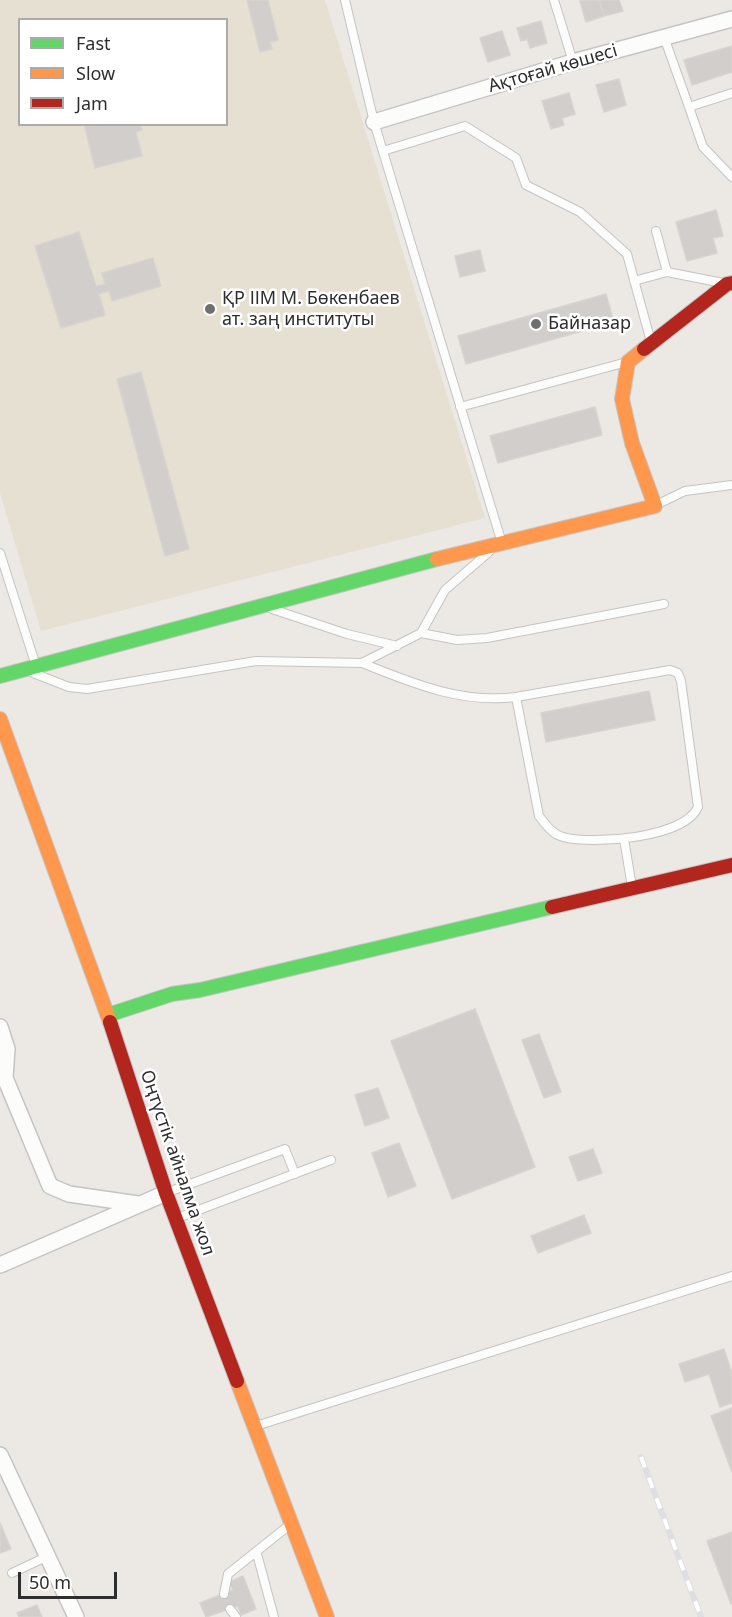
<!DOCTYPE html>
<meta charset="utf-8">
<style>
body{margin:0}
#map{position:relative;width:732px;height:1617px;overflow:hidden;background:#ece8e4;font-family:"Noto Sans",sans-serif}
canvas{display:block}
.legend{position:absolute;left:18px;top:18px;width:210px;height:108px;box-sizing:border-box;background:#fff;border:2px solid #ababab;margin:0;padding:8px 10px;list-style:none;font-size:18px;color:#2e2e2e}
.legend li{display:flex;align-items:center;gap:12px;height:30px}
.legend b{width:30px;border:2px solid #ababab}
.scale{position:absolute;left:18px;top:1572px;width:99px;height:27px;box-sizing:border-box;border:3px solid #2e2e2e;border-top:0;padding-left:8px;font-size:18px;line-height:21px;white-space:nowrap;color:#2e2e2e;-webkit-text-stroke:4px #fff;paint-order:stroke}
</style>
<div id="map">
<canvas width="732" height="1617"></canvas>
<ul class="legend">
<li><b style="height:8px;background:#63d668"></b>Fast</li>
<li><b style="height:8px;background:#ff974d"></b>Slow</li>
<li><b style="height:8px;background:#b3261e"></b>Jam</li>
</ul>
<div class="scale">50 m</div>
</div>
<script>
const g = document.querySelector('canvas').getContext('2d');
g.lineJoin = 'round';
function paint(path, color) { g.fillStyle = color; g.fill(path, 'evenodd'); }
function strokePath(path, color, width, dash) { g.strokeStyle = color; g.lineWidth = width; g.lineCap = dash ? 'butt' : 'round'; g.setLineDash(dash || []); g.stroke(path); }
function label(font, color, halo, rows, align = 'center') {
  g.font = font + ' "Noto Sans",sans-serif'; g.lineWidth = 5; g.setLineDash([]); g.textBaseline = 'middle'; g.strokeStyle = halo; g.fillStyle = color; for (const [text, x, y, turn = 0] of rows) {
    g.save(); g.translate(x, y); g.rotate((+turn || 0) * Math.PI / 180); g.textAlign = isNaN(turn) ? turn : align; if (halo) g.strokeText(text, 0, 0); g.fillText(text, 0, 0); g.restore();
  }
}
paint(new Path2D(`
 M0,0h325l160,518 -444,113 -41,-138zM20,20h206v104h-206z`), '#e6e0d3');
const building = new Path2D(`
 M247,0h21l10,40 -8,2 2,7 -12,3z
 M599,0h20l4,11 -19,5z
 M599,0l5,16 -18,6 -6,-21z
 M541,21l6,22 -17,5 -3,-9 -6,2 -4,-13z
 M502,31l8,24 -22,7 -8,-24z
 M732,46v26l-40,13 -8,-25z
 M619,79l7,26 -22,7 -8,-27z
 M569,93l6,21 -13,4 2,7 -13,4 -9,-28z
 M84,124h56l2,6 -6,2 6,24 -47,12z
 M716,210l7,26 -10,2 4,15 -30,8 -11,-39z
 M79,232l17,54 9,-2 -3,-11 51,-15 8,28 -49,15 -3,-10 -10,3 6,21 -44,13 -26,-82z
 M480,250l5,21 -25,6 -5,-21z
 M606,294l8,28 -148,42 -8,-28z
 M141,372l48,177 -24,7 -48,-177z
 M595,407l7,28 -104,28 -8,-27z
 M649,691l6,29 -109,22 -5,-29z
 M475,1009l60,158 -83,32 -61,-158z
 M539,1034l22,58 -17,6 -22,-58z
 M378,1088l11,30 -24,8 -10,-31z
 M399,1143l17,43 -28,11 -16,-44z
 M593,1149l9,24 -24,8 -9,-24z
 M584,1215l7,18 -53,20 -7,-17z
 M724,1349l8,24v30l-12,4 -11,-33 -24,8 -6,-18z
 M732,1408v64l-21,-56z
 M0,1523l11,26 -11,4z
 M732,1532v71l-1,1 -24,-63z
 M243,1576l13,33 -15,6 -3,-9 -32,11 -6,-14 33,-13 -4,-8z
 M37,1605l5,12h-23l-2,-4z`);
paint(building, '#d1cecb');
strokePath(building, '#d7d4d0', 1.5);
const lane = new Path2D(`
 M345,0l29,122 127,418
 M554,0l19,62
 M664,37l25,70 43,-14
 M689,107l14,40 29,30
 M383,151l82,-25 51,32 10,27 54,27 47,42 24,88
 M656,231l11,41 56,11
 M634,281l33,-9
 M460,407l167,-45
 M656,505l29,-14 47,-6
 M0,553l36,113
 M272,609l75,25 50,12
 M421,633l24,-43 44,-38
 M362,663c50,20 99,41 154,34
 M670,670l8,3 3,8 17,126c-13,31 -105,38 -135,30 -11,-3 -17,-12 -24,-21l-23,-119z
 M33,673l36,14 18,2 169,-28 106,2 59,-30 36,7 30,-2 177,-34
 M624,839l8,48
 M171,1191l114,-42 10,25
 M180,1217l151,-57
 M259,1425l473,-149
 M257,1554l17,63
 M12,1573l36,-17
 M224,1594l4,-20 59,-47
 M230,1609l6,8`);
const street = new Path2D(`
 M374,122l199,-60 159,-43
 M0,1027l7,22 -2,29 45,108 19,8 69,10
 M0,1265l166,-72
 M0,1455l76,162`);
const fast = new Path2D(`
 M0,676l437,-117
 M108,1015l64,-21 28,-4 352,-83`);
const slow = new Path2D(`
 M437,559l218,-53 -23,-63 -10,-44 6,-37 16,-13
 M0,719l110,303
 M237,1381l90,236`);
const jam = new Path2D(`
 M644,349l83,-65 5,-1
 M552,907l180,-42
 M110,1022l56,171 71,188`);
strokePath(lane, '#c5c4c5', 10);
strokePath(street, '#c5c4c5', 18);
strokePath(fast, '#c5c4c5', 16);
strokePath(slow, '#c5c4c5', 16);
strokePath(jam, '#c5c4c5', 16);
strokePath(lane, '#fcfcfb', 8);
strokePath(street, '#fcfcfb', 15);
strokePath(fast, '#63d668', 14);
strokePath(slow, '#ff974d', 14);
strokePath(jam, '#b3261e', 14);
const rail = new Path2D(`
 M641,1457l60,160`);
strokePath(rail, '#dfdfe1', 6);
strokePath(rail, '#fff', 4, [11]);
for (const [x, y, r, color] of [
 [210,309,6,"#706f6e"],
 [536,324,6,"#706f6e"]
]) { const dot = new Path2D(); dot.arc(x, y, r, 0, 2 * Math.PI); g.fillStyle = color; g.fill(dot); strokePath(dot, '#fff', 2); }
label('18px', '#2e2e2e', '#fff', [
 ["Ақтоғай көшесі",553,69,-16],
 ["Оңтүстік айналма жол",177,1163,71]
]);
label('18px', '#2e2e2e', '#fff', [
 ["ҚР ІІМ М. Бөкенбаев",222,299],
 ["ат. заң институты",222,320],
 ["Байназар",548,324]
], 'left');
</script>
